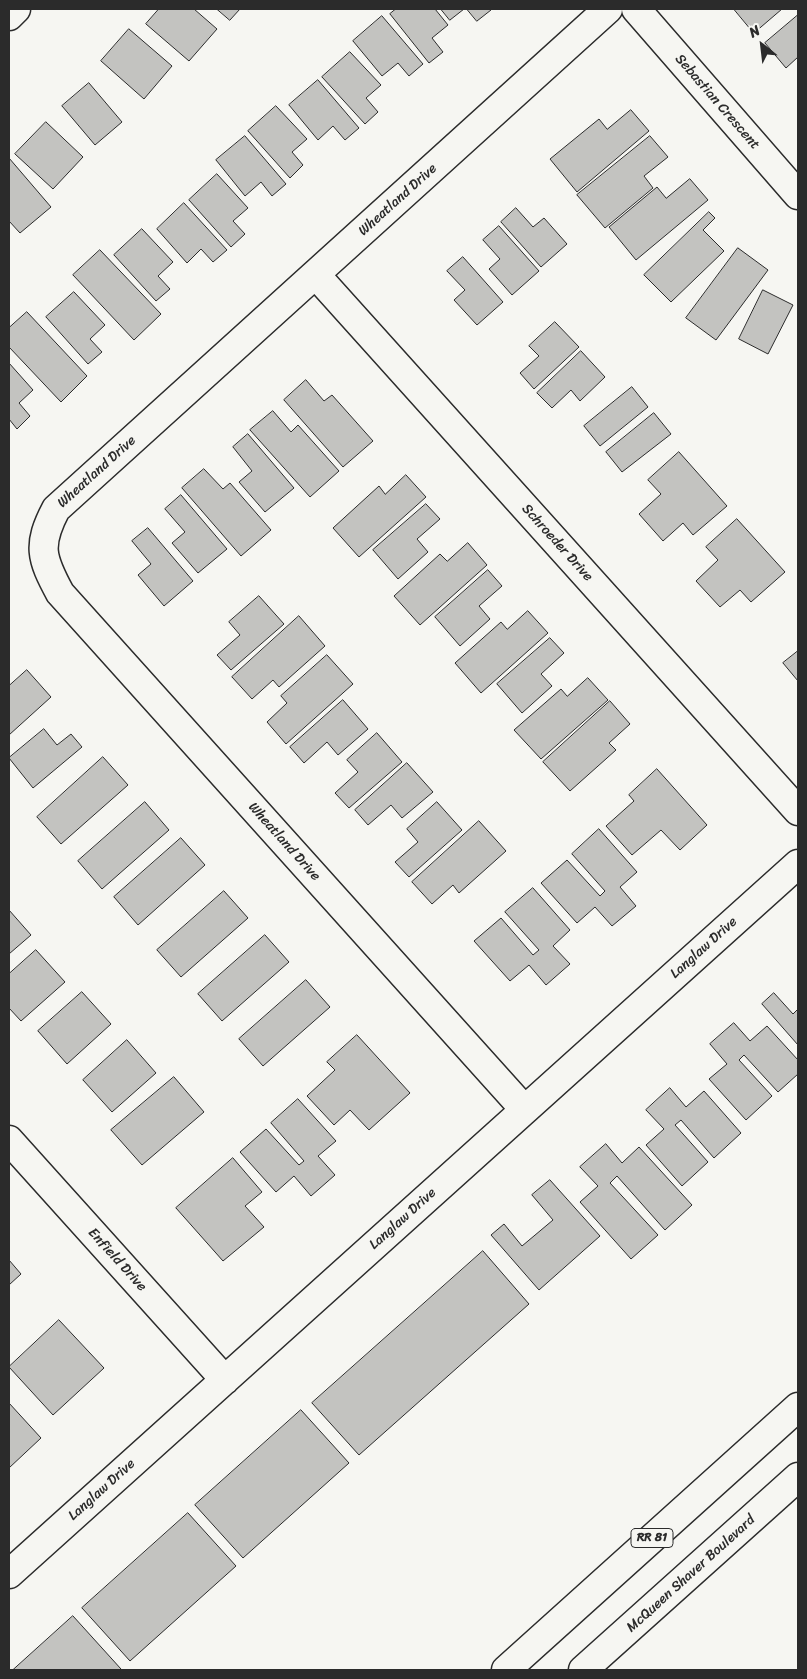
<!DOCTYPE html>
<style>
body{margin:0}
#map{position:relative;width:807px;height:1679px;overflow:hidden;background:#f6f6f2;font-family:Sriracha,sans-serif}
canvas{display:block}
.frame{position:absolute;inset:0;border:10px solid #2b2b2b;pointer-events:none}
.north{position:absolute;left:737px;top:20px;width:50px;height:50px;-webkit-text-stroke:4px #f6f6f2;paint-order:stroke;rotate:331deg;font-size:14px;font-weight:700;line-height:20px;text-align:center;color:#2b2b2b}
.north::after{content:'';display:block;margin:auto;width:18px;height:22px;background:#2b2b2b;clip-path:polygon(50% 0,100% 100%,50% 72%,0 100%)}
</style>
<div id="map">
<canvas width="807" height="1679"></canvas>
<div class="frame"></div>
<div class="north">N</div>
</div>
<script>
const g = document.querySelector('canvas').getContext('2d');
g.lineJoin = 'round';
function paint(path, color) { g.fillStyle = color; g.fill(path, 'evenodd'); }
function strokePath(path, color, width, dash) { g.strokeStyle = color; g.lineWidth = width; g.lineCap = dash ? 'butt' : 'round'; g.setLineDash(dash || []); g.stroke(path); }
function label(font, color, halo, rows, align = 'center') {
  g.font = font + ' Sriracha,sans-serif'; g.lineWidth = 5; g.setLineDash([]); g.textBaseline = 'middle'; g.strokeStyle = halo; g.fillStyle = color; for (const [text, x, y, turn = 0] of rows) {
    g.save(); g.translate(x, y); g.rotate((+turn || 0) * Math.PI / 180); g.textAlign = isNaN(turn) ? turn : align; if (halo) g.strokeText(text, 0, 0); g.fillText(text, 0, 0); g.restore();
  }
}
const building = new Path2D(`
 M159,9h35l23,20 -28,32 -43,-37z
 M217,9h23l-10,11z
 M396,9h39l13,16 -16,13 11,14 -14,11 -39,-49z
 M441,9h23l-14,11z
 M467,9h23l1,1 -14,11z
 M734,9h48l-28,24z
 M798,15v42l-12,11 -21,-25z
 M382,16l41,48 -14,12 -11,-13 -16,13 -29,-35z
 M129,29l43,37 -28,33 -43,-38z
 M350,52l31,33 -15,13 12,14 -13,12 -43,-47z
 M318,80l41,48 -14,12 -12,-14 -15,14 -29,-35z
 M89,83l33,39 -27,23 -33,-39z
 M276,106l31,33 -15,13 11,13 -13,13 -42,-47z
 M631,110l18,21 -72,61 -27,-33 49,-40 8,10z
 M46,122l37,35 -30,32 -38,-35z
 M245,136l41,48 -14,12 -11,-14 -16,14 -29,-36z
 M650,136l18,21 -24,19 9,12 -48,40 -28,-33z
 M9,158l42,49 -31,26 -11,-12z
 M217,174l31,34 -15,13 12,13 -14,13 -42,-47z
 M690,179l18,21 -72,60 -27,-33 48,-40 9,11z
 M184,203l43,47 -14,12 -12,-13 -14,14 -30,-34z
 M516,208l17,19 11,-9 23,26 -26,23 -40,-45z
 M709,212l6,6 -12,12 21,21 -53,51 -27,-27z
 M499,226l40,45 -27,24 -23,-26 11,-10 -17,-19z
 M142,229l31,33 -15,14 12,13 -14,12 -42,-46z
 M738,248l30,22 -52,70 -30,-22z
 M100,250l61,64 -27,26 -61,-65z
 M463,257l40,45 -26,23 -23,-25 11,-10 -18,-19z
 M763,290l30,15 -25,49 -29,-15z
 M74,292l31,33 -15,14 12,13 -14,12 -42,-47z
 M27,312l60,64 -26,26 -52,-55v-19z
 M555,322l24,25 -45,42 -14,-16 19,-17 -10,-10z
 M581,351l24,26 -25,24 -9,-11 -19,18 -15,-15z
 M9,363l24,27 -14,13 11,13 -13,13 -8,-10z
 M306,380l18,21 8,-6 41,46 -30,26 -59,-67z
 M632,387l16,20 -48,39 -16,-20z
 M273,411l18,21 7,-7 41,46 -29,26 -60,-67z
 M654,413l17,21 -49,38 -16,-20z
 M248,434l46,54 -29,24 -26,-30 13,-11 -19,-24z
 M679,452l48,54 -34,29 -10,-12 -20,18 -24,-27 22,-20 -13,-14z
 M204,469l19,20 7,-6 41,47 -30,26 -59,-68z
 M406,475l20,22 -67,60 -26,-29 46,-42 6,8z
 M181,495l46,54 -29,24 -26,-30 13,-11 -20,-23z
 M426,504l14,15 -23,20 11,13 -30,27 -25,-29z
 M737,519l48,53 -34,30 -11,-12 -20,17 -24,-26 22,-21 -12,-13z
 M148,528l45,53 -29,25 -26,-31 13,-11 -19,-23z
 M468,543l19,22 -67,60 -26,-29 46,-42 7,7z
 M488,570l14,16 -23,20 11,13 -30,27 -25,-29z
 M259,596l25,28 -53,46 -14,-15 23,-20 -11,-13z
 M528,611l20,22 -67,60 -26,-30 46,-41 6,7z
 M299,616l26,30 -46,41 -6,-7 -21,19 -20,-22z
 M550,638l14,15 -23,21 11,12 -30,27 -25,-29z
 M798,651v30l-15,-18z
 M327,655l26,29 -67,60 -19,-22 20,-19 -6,-7z
 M27,670l24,27 -42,38v-49z
 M588,678l20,22 -67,59 -27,-29 47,-41 6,7z
 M343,700l25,29 -30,26 -11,-13 -23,21 -14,-16z
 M610,701l20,23 -21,19 7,7 -46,41 -27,-29z
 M44,729l13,16 14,-11 11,13 -49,41 -24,-30z
 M377,733l25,29 -53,46 -14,-15 23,-21 -11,-12z
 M103,757l25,28 -67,59 -24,-27z
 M407,763l26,29 -31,26 -11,-13 -23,20 -13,-15z
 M657,769l50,56 -27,25 -19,-20 -29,25 -26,-29 28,-25 -5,-6z
 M145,802l24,28 -67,59 -24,-28z
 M437,802l25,28 -53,47 -14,-15 23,-20 -11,-13z
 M479,821l27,30 -47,42 -6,-8 -21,19 -20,-22z
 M599,829l38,43 -17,15 16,19 -24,20 -17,-19 -18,16 -36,-40 26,-23 33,36 5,-5 -33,-37z
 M181,838l24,27 -67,60 -24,-28z
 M533,888l37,42 -17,16 17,18 -24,21 -17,-20 -19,16 -36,-40 27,-23 32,37 6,-5 -34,-38z
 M224,891l24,27 -67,59 -24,-27z
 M9,910l22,25 -22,19z
 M265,935l24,27 -67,59 -24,-27z
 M36,950l29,32 -44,39 -12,-13v-34z
 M306,980l24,27 -67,59 -24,-27z
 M82,992l29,32 -44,40 -29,-33z
 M774,993l19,21 5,-5v36l-36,-41z
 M734,1023l16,18 17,-15 31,34v14l-20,18 -34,-37 -5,5 33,36 -26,24 -37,-41 18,-15 -17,-20z
 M357,1035l53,58 -41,37 -19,-20 -16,15 -27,-29 28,-26 -8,-8z
 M127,1040l29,33 -44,39 -29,-32z
 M174,1077l30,35 -62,53 -31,-35z
 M670,1088l16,19 18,-16 37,42 -27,25 -33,-38 -6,5 33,37 -26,24 -36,-41 18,-16 -18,-19z
 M298,1099l38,42 -18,15 17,19 -24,21 -17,-20 -18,16 -36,-40 26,-23 33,36 5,-4 -33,-38z
 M606,1144l16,19 17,-16 53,58 -27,25 -48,-54 -7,7 48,52 -27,24 -51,-57 18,-16 -18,-19z
 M233,1158l29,34 -17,14 19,21 -41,34 -47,-53z
 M550,1180l50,56 -61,54 -48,-55 13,-11 18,22 31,-26 -21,-25z
 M483,1251l46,53 -170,151 -47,-52z
 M9,1260l12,14 -12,11z
 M59,1320l45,48 -51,47 -44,-48z
 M9,1403l32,35 -32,30z
 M301,1410l48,53 -106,95 -48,-53z
 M188,1513l48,53 -106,95 -48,-53z
 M73,1616l48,53 -2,1h-106z`);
paint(building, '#c3c3c0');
strokePath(building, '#2b2b2b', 1);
const minor = new Path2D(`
 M636,9l162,186
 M9,16l7,-7
 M316,275l482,536
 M524,1109l-464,-516c-19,-35 -23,-48 -4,-84l552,-500
 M9,1140l216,240
 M9,1574l789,-710`);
const major = new Path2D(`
 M506,1670l292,-263
 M583,1670l215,-193`);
strokePath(minor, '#2b2b2b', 31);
strokePath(major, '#2b2b2b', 31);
strokePath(minor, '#f6f6f2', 28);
strokePath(major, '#f6f6f2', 28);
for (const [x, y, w] of [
 [652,1538,42]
]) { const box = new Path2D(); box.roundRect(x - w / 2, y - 9.5, w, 19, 4); g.fillStyle = '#f6f6f2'; g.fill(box); strokePath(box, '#2b2b2b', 1); }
label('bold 12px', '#2b2b2b', null, [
 ["RR 81",652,1538]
]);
label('14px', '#2b2b2b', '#f6f6f2', [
 ["Sebastian Crescent",717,102,49],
 ["Wheatland Drive",398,200,-42],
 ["Wheatland Drive",97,472,-42],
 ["Schroeder Drive",557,543,48],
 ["Wheatland Drive",284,842,48],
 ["Langlaw Drive",704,948,-42],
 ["Langlaw Drive",403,1219,-42],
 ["Enfield Drive",117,1260,48],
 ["Langlaw Drive",102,1490,-42],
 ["McQueen Shaver Boulevard",691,1574,-42]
]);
</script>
